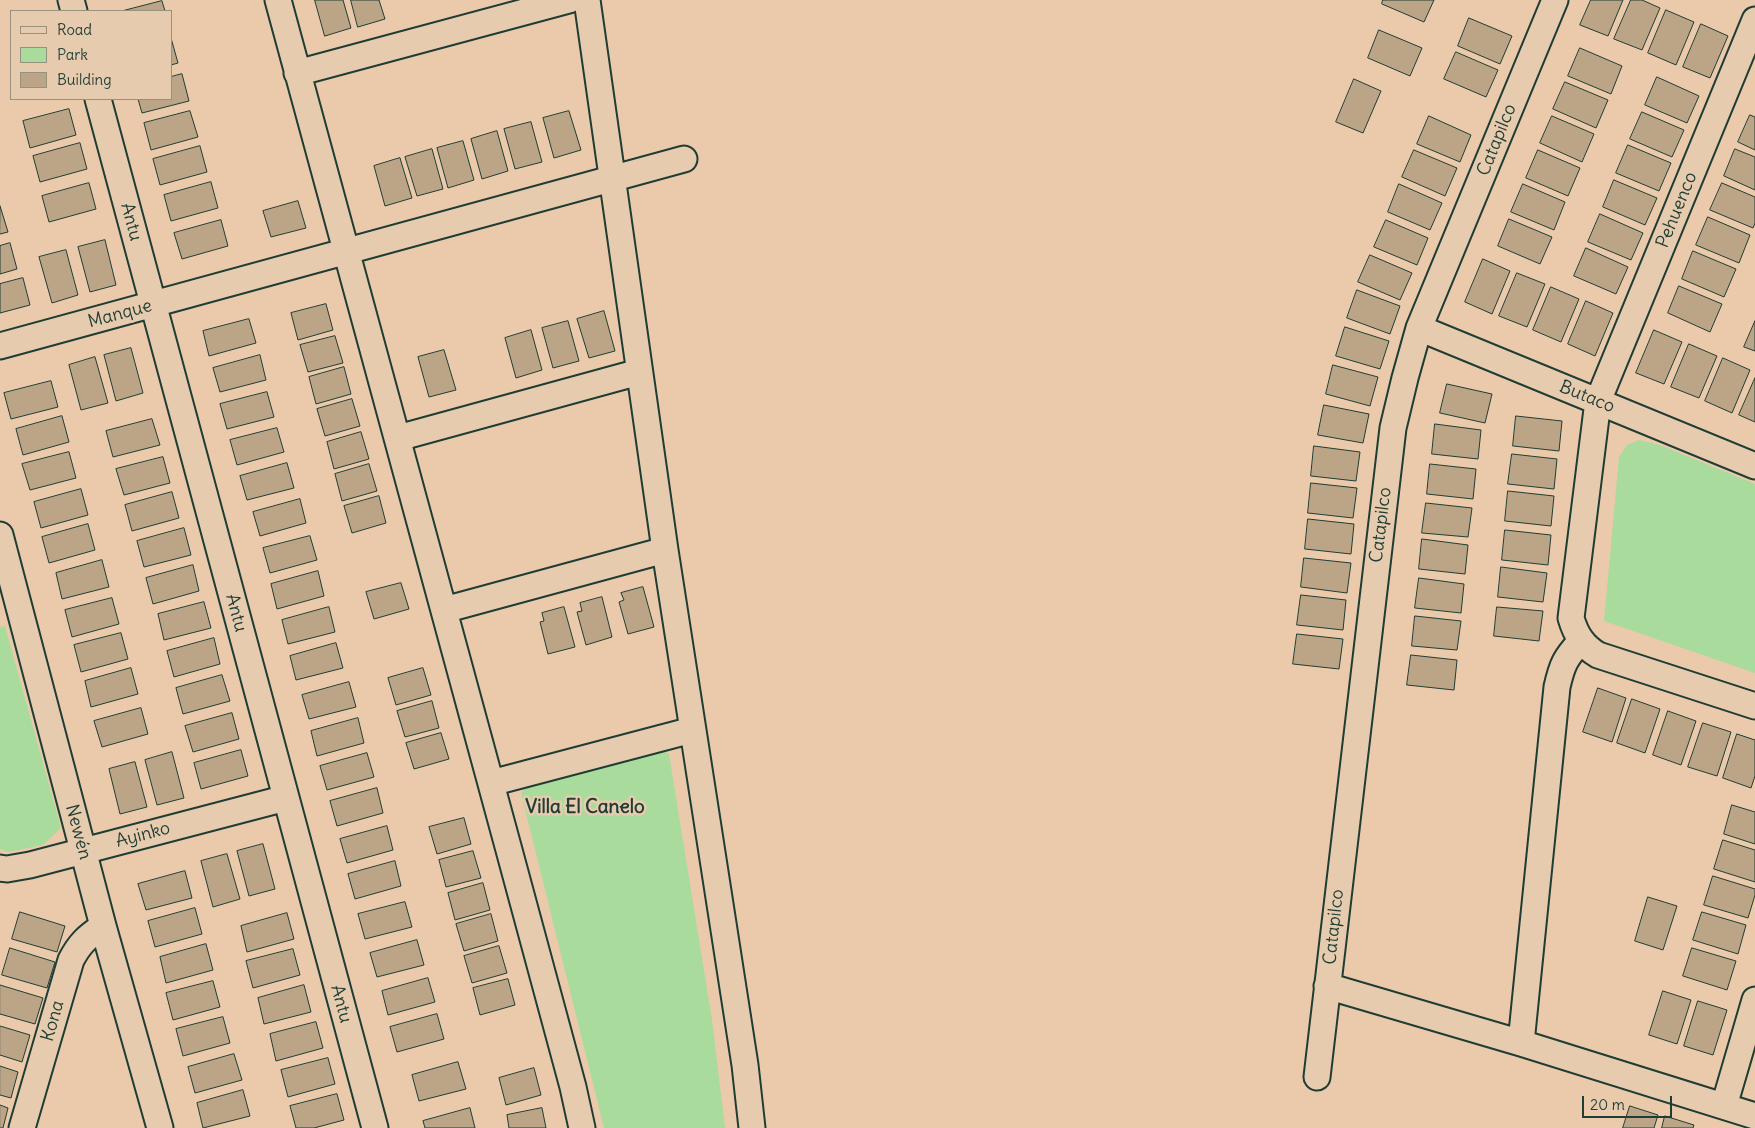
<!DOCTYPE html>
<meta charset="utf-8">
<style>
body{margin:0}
#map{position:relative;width:1755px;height:1128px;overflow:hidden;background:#ebcaab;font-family:Delius,sans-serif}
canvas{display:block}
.legend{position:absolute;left:10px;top:10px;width:162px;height:90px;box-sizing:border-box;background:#e7cbae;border:1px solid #97927d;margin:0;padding:6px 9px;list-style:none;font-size:15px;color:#1f3d34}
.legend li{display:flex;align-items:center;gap:10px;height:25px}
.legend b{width:25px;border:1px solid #97927d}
.scale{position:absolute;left:1582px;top:1096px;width:90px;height:22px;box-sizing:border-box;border:2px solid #1f3d34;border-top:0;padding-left:6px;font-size:15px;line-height:18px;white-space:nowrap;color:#1f3d34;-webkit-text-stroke:4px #e7cbae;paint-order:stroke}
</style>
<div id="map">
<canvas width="1755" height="1128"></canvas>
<ul class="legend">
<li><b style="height:6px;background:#e7cbae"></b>Road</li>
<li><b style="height:14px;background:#a8db9c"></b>Park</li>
<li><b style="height:14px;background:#bca486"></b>Building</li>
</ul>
<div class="scale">20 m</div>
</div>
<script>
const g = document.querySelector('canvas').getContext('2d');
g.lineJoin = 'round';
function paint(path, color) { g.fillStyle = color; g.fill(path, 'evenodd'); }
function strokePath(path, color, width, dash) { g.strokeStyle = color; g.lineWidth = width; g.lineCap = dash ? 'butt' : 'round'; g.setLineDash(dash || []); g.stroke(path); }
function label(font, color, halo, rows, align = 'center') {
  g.font = font + ' Delius,sans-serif'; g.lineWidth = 5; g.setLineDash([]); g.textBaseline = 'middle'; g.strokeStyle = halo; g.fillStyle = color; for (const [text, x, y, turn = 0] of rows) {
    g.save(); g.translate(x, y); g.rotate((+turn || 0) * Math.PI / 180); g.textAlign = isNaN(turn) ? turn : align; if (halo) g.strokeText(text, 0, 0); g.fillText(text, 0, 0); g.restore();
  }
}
paint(new Path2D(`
 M1639,440l21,5 95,39v189l-151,-52 15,-164 8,-12z
 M5,626l56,202 -18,17 -35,7 -8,-3v-222z
 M660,749l9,5 43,266 13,108h-121l-83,-335 7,-9z`), '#a8db9c');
const building = new Path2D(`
 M315,0h28l8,28 -26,8z
 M351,0h28l6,19 -27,8z
 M1383,0h51l-10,22 -42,-18z
 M1591,0h32l-15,36 -28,-11z
 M1631,0h11l18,8 -18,42 -28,-11z
 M162,1l3,10h-43z
 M1666,10l28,12 -18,43 -28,-12z
 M1469,18l43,18 -12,28 -42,-18z
 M1701,24l27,12 -18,42 -27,-11z
 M1379,30l43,18 -12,28 -42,-18z
 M171,38l7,25 -7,2z
 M1580,48l42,18 -11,28 -43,-18z
 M1456,52l42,18 -12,27 -42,-18z
 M182,74l7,27 -47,12 -4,-14h33v-22z
 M1657,77l42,19 -12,27 -42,-18z
 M1354,79l27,12 -18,42 -27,-11z
 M1565,82l43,18 -12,28 -43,-19z
 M69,109l7,26 -46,13 -7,-27z
 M190,111l8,26 -47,13 -7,-27z
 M569,111l12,39 -27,8 -11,-40z
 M1642,112l42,18 -12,27 -42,-18z
 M1750,115l5,2v33l-17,-8z
 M1429,116l42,19 -11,27 -43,-18z
 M1552,116l42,18 -12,28 -42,-19z
 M531,122l11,40 -27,7 -11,-40z
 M497,131l11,40 -26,8 -11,-40z
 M463,141l11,39 -26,8 -11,-40z
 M80,143l7,26 -47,13 -7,-26z
 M1628,145l43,18 -12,28 -43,-18z
 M200,146l7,26 -47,13 -7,-26z
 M432,149l11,40 -26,7 -12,-39z
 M1735,149l20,8v33l-31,-14z
 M1414,150l43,18 -12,28 -43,-19z
 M1538,150l42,18 -12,28 -42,-18z
 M400,158l12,40 -27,8 -11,-40z
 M1614,180l43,18 -12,27 -42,-18z
 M211,182l7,26 -47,13 -7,-26z
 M89,183l7,26 -47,13 -7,-26z
 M1722,183l33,14v26l-2,5 -43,-18z
 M1399,184l43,19 -12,27 -42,-18z
 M1523,184l42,18 -11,28 -43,-18z
 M298,201l8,27 -35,9 -8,-26z
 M0,206l8,26 -8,2z
 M1600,214l43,19 -12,27 -43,-18z
 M1708,217l42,18 -11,28 -43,-18z
 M1509,219l43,18 -12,27 -42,-18z
 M221,220l7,26 -46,13 -8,-26z
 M1386,220l42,18 -11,27 -43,-18z
 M105,240l11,45 -26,7 -12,-45z
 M10,243l7,26 -17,5v-28z
 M1586,248l42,19 -12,27 -42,-18z
 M66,250l12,45 -26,8 -13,-46z
 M1693,251l43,18 -12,28 -42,-18z
 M1370,255l42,18 -12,27 -42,-18z
 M1483,259l27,12 -18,43 -27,-12z
 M1517,273l28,11 -18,43 -28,-11z
 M23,278l7,27 -30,8v-29z
 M1679,286l43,18 -12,28 -42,-19z
 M1551,287l28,12 -18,43 -28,-12z
 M1357,290l43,16 -10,28 -43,-16z
 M1586,301l27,12 -18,43 -27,-12z
 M326,304l7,26 -35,10 -7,-27z
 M604,311l11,40 -26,7 -12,-39z
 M249,319l7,24 -47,13 -6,-25z
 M568,321l11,40 -26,7 -11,-40z
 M1755,321v30l-11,-4z
 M1345,327l44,14 -9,28 -44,-13z
 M531,330l11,40 -26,8 -11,-40z
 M1654,330l28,12 -18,42 -28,-11z
 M335,336l8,27 -35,9 -8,-27z
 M1689,344l28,12 -18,42 -28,-11z
 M131,348l12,45 -27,8 -12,-46z
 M444,350l12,40 -27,7 -11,-40z
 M260,355l6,25 -46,12 -7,-24z
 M95,357l13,46 -27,7 -12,-45z
 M1723,358l27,12 -18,43 -27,-12z
 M1333,365l45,12 -8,29 -44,-12z
 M344,367l7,27 -35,10 -7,-27z
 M1755,378v44l-16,-7z
 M51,381l7,26 -47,12 -7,-26z
 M1447,384l45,10 -7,29 -45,-10z
 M267,392l7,25 -47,12 -7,-25z
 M352,399l8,27 -35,10 -8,-27z
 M1324,405l45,9 -6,29 -45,-8z
 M62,416l7,26 -46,13 -7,-26z
 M1516,416l46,5 -3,30 -46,-5z
 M152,419l8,26 -47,12 -7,-26z
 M1435,424l46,6 -3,29 -46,-5z
 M277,428l7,24 -47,13 -7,-25z
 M361,432l8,27 -35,10 -7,-27z
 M1314,446l46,6 -4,29 -45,-5z
 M69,452l7,26 -46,12 -8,-26z
 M1512,454l45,5 -3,30 -46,-5z
 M163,457l7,26 -46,12 -8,-26z
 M287,463l7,25 -47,12 -7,-24z
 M369,464l8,27 -35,10 -7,-27z
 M1430,464l46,5 -3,30 -46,-5z
 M1311,483l46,5 -4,30 -45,-5z
 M81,489l7,26 -47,13 -7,-26z
 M1508,491l46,5 -3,30 -46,-5z
 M172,492l7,26 -47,13 -7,-26z
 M379,496l7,27 -34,10 -8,-27z
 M300,499l6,24 -46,13 -7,-24z
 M1426,503l46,5 -4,29 -46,-4z
 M1308,519l46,5 -3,30 -46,-5z
 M88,524l7,26 -46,13 -7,-26z
 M184,528l7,27 -47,12 -7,-26z
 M1505,530l46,5 -3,30 -46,-5z
 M310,536l7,24 -47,13 -7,-25z
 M1422,539l46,6 -3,29 -46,-5z
 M1304,558l47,5 -4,30 -46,-6z
 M102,560l7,27 -47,12 -6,-26z
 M193,565l6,26 -46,13 -7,-26z
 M1501,567l46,6 -4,29 -45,-5z
 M318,571l6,25 -47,13 -6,-25z
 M1419,578l45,6 -3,29 -46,-5z
 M401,583l8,26 -35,10 -8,-27z
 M643,587l11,40 -26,7 -9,-32 5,-2 -3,-7z
 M1301,595l45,5 -3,30 -46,-5z
 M602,597l10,40 -26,8 -9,-33 5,-1 -2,-8z
 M112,598l7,26 -47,13 -7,-27z
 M204,602l7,26 -47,12 -6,-26z
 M329,607l6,25 -47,12 -6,-24z
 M564,607l11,40 -27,7 -8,-32 4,-1 -2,-8z
 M1497,607l46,4 -4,30 -45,-5z
 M1415,616l46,5 -4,29 -45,-4z
 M121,633l7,26 -47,13 -7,-27z
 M1297,634l46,5 -4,30 -46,-5z
 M214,638l6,26 -46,13 -7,-26z
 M336,643l7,25 -47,12 -6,-24z
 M1411,655l46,5 -3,30 -47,-5z
 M131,668l7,26 -47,13 -6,-26z
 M423,668l8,27 -35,10 -8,-27z
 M222,675l8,26 -47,13 -7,-26z
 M349,682l7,25 -47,12 -7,-24z
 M1598,688l28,10 -14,44 -29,-10z
 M1632,699l28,10 -15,44 -28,-10z
 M432,701l7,27 -34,9 -8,-26z
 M141,708l7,26 -46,13 -8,-26z
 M1668,711l28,10 -15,44 -28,-10z
 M232,713l7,26 -46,13 -8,-26z
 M358,718l6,25 -47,13 -6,-25z
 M1703,723l28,9 -14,44 -29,-9z
 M441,733l8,26 -35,10 -8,-26z
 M1737,734l18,6v36l-4,12 -28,-10z
 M241,750l7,26 -47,13 -7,-26z
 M172,752l12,46 -27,7 -12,-45z
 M367,753l7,24 -47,13 -7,-24z
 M135,762l12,45 -27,7 -11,-45z
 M377,788l6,25 -46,13 -7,-25z
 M1732,805l23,7v32l-31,-10z
 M464,818l7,26 -34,10 -8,-27z
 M387,826l6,24 -46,13 -7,-24z
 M1723,840l32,10v32l-41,-13z
 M263,844l12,45 -26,7 -12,-45z
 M473,851l8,27 -35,9 -7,-27z
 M227,854l13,45 -27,8 -12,-46z
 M395,861l6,25 -46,13 -7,-25z
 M185,871l7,27 -46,12 -8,-26z
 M1713,876l42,13v6l-7,23 -44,-13z
 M483,883l7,27 -35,10 -7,-27z
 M1648,897l29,9 -14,44 -28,-9z
 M405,902l7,25 -47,12 -7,-25z
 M195,908l7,26 -47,13 -7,-26z
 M20,912l45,14 -8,26 -45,-13z
 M1702,912l44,13 -8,29 -45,-14z
 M287,913l7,26 -47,13 -6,-26z
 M491,914l7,27 -34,10 -8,-27z
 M417,940l7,25 -47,12 -7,-24z
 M206,944l7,26 -47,13 -6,-26z
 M499,946l8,27 -35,10 -8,-27z
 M10,948l45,14 -8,26 -45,-13z
 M1692,948l44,13 -9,29 -44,-14z
 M293,949l7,26 -47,13 -7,-27z
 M428,978l7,24 -47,13 -6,-24z
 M508,979l7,26 -35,10 -7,-27z
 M213,981l7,26 -47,13 -7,-27z
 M0,985l43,13 -8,26 -35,-10z
 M304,985l7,27 -47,12 -6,-26z
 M1663,991l28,9 -14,44 -28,-9z
 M1698,1001l29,9 -14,45 -29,-9z
 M437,1014l7,25 -47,13 -7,-25z
 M223,1017l7,26 -47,13 -7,-27z
 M316,1022l7,26 -47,13 -6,-27z
 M0,1026l30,9 -8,27 -22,-7z
 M234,1054l8,26 -47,13 -7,-26z
 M328,1058l7,26 -47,13 -7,-27z
 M458,1062l8,27 -47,12 -7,-26z
 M0,1066l18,6 -7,26 -11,-3z
 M534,1068l7,27 -35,10 -7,-27z
 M243,1090l7,26 -47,12 -6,-25z
 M337,1094l7,26 -30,8h-18l-6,-22z
 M0,1105l8,3 -5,20h-3z
 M1630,1106l28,9 -4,13h-31z
 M470,1108l5,20h-50l-2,-7z
 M542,1108l4,20h-37l-2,-13z
 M1665,1116l29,9 -1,3h-31z`);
paint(building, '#bca486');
strokePath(building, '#1f3d34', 1);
const minor = new Path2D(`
 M71,0l3,11
 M278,0l231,850 64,237 9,41
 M587,0l78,550 80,515 7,63
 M1755,20l-157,381 -27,217c5,17 12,28 27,37l157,51
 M297,73l272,-73
 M98,99l277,1029
 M1419,328l336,138
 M0,346l684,-187
 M398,438l241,-66
 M0,535l103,391 57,202
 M444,610l221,-60
 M491,783l201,-53
 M0,868l7,1 23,-4 256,-67
 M1327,986l194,57 234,73
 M1521,1043l36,-356c5,-22 8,-29 24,-46
 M1317,1077l76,-649 12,-50 14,-50 136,-328
 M1724,1106l31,-106
 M22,1128l49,-168c9,-17 16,-23 32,-34`);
strokePath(minor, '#1f3d34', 29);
strokePath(minor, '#e7cbae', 25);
label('18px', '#1f3d34', '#e7cbae', [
 ["Catapilco",1497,140,-68],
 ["Pehuenco",1677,210,-68],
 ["Antu",131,222,75],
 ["Manque",120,314,-15],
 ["Butaco",1587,397,22],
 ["Catapilco",1381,525,-83],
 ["Antu",236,613,75],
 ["Newén",78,832,75],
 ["Ayinko",143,835,-15],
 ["Catapilco",1334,927,-84],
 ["Antu",341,1004,75],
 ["Kona",53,1021,-74]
]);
label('bold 19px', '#1f3d34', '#e7cbae', [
 ["Villa El Canelo",585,808]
]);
</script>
